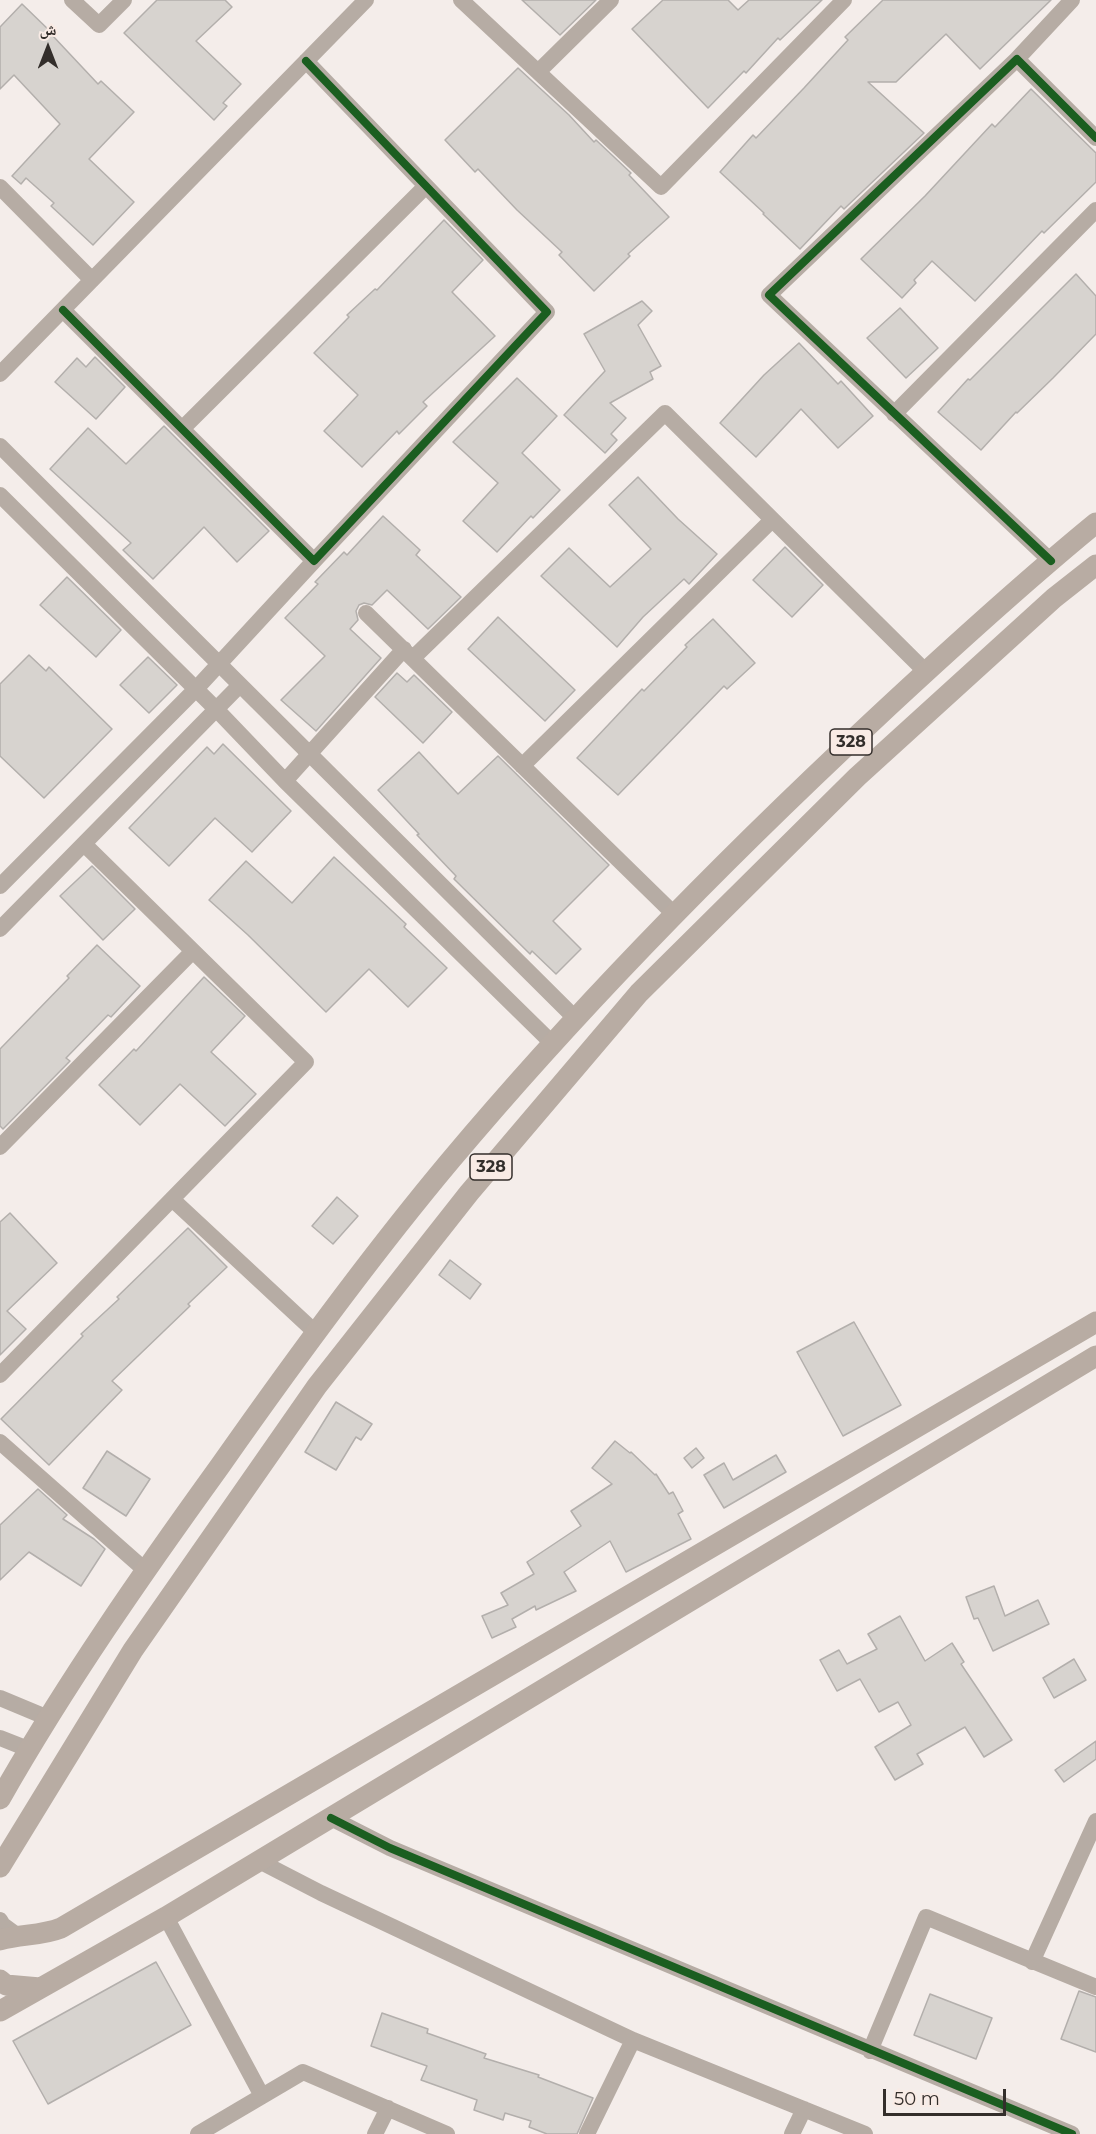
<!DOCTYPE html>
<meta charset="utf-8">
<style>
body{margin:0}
#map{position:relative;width:1096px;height:2134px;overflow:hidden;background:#f4edea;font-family:Montserrat,"Noto Naskh Arabic",sans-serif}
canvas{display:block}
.north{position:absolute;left:18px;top:18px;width:60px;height:60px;-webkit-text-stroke:4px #f9ebe5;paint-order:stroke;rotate:0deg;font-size:16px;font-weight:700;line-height:24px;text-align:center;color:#332e2b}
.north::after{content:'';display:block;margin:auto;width:21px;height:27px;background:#332e2b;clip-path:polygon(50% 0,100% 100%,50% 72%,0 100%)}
.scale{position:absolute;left:883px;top:2089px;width:123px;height:27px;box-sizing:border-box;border:3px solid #332e2b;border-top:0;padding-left:8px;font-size:18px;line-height:21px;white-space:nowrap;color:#332e2b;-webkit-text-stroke:4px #f9ebe5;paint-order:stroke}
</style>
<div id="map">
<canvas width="1096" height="2134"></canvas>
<div class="north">ش</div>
<div class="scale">50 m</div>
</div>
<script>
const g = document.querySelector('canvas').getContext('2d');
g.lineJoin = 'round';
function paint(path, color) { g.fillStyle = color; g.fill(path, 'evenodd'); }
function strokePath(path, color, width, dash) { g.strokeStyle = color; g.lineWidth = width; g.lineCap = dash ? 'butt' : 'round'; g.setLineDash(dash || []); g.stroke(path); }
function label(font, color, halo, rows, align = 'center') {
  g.font = font + ' Montserrat,sans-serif'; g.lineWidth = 5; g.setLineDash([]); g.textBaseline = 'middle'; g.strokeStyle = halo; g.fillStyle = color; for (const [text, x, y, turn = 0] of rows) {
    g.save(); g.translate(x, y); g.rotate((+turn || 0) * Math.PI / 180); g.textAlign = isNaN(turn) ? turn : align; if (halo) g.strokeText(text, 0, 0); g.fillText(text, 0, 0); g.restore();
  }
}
const building = new Path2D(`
 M157,0h68l7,7 -36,34 45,43 -18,19 4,3 -13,14 -90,-87z
 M522,0h74l-36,35z
 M663,0h65l10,10 11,-10h73l-42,40 -2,-2 -32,35 -2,-2 -36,37 -76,-79z
 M883,0h168l-71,69 -34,-35 -50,48h-28l56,51 -80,76 -3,-3 -41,43 -37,-35 1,-1 -44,-41 33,-37 3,3 48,-50 44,-48 -3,-3z
 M22,4l31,30 -1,1 46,49 3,-3 33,31 -45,47 45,43 -41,43 -42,-39 3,-3 -28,-25 -5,6 -9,-8 48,-52 -46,-49 -14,14v-62z
 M518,68l51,47 25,27 2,-2 35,33 -2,2 40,42 -41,37 2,2 -36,35 -35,-36 3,-3 -45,-42 -39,-41 -3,3 -30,-32z
 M1031,89l65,64v29l-52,51 -2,-2 -67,70 -43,-40 -18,19 2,3 -14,15 -41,-39 64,-63 67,-72 3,3z
 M444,220l39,40 -31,32 43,44 -72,66 4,4 -28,28 -2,-3 -35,36 -38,-36 34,-36 -44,-42 35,-36 -2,-2 28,-26 2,1z
 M1076,274l20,22v38l-43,44 -36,35 -1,-1 -35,38 -43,-38 30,-33 2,1z
 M642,301l10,10 -14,14 23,41 -11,6 3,7 -43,24 16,15 -15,16 6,6 -12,13 -41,-38 41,-44 -21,-37z
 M900,308l38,40 -32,30 -39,-40z
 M799,343l39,41 3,-3 32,35 -35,32 -37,-39 -45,48 -36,-34 44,-48z
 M95,357l30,30 -29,32 -41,-37 22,-24 9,9z
 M517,378l40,38 -35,37 38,37 -27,28 -2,-2 -34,36 -34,-31 35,-38 -45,-41z
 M164,426l105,105 -32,31 -33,-35 -51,52 -30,-29 8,-7 -81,-74 38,-41 38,36z
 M638,477l40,42 39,35 -28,30 -5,-5 -41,38 -26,30 -76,-71 28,-28 41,39 41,-38 -42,-44z
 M383,516l37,34 -4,5 45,42 -33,32 -41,-39 -15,15 -8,-2 -5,2 -3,6 2,9 -8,9 31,29 -65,73 -35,-31 44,-44 -40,-38 33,-34 -3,-2 29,-30 3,3z
 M785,547l38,38 -31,32 -39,-37z
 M67,577l54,53 -25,27 -56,-52z
 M498,617l77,73 -30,31 -77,-72z
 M713,619l42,44 -28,26 -3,-3 -106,109 -41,-37 65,-69 2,2 43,-44 -2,-2z
 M29,655l17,16 3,-4 63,62 -68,69 -44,-42v-72z
 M148,657l29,28 -28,28 -29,-28z
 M397,673l10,9 7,-7 38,37 -29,31 -48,-46z
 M223,744l68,67 -39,41 -37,-34 -46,48 -40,-38 78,-81 7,7z
 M419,752l39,42 40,-38 111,109 -56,56 28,28 -25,25 -24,-23 -2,3 -76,-75 2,-3 -39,-41 2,-1 -41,-44z
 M334,857l72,67 -2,3 43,41 -39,39 -39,-38 -43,43 -78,-77 -39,-35 37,-39 46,42z
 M92,866l43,43 -32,31 -43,-44z
 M97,945l43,41 -29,31 -3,-2 -42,43 4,3 -67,68 -3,-3v-77l69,-71 -2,-2z
 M204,977l41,39 -34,36 45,42 -31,32 -45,-42 -40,41 -41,-40 35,-36 2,2z
 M337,1197l21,19 -25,28 -21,-18z
 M10,1213l47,50 -50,48 19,18 -26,26v-133z
 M188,1228l39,39 -39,37 2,2 -78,75 10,9 -73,75 -48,-46 82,-83 -2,-2 38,-35 -2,-2z
 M450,1260l31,24 -11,15 -31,-24z
 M854,1322l47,83 -58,31 -46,-84z
 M336,1402l36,22 -11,16 -5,-3 -20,33 -31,-18z
 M615,1441l15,12 1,-1 24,23 1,-1 13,20 4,-2 10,19 -5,3 13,25 -65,33 -16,-31 -46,31 12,19 -40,19 -1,-4 -23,13 4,8 -24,11 -10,-22 26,-11 -7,-12 33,-19 -7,-12 54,-36 -10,-15 41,-27 -20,-16z
 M696,1448l8,10 -12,10 -8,-10z
 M107,1451l43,28 -24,37 -43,-28z
 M776,1455l10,17 -62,36 -20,-33 20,-12 9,17z
 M38,1489l29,26 -4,4 31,20 11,10 -24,37 -52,-34 -29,28v-55z
 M994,1586l11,30 33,-16 11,24 -56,27 -15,-33 -4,1 -8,-22z
 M900,1616l25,45 27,-18 12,19 -3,2 51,76 -28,17 -19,-30 -48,27 6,10 -28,16 -20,-33 36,-22 -13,-23 -19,10 -19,-33 -23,12 -17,-31 19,-10 8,14 30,-15 -9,-15z
 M1074,1659l12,21 -32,18 -11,-20z
 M1096,1741v18l-32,23 -9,-12z
 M156,1962l35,63 -143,79 -35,-63z
 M1079,1991l17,6v55l-35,-13z
 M930,1994l62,24 -16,41 -62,-24z
 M382,2013l46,16 -1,4 59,21 -2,4 55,17 -1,2 55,21 -16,36h-30l-18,-7 2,-6 -26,-8 -2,7 -29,-10 3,-10 -56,-20 6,-14 -56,-20z`);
paint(building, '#d7d3cf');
strokePath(building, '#b3afac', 1.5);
strokePath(new Path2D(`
 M72,0l27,25 25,-25
 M461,0l200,187 183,-187
 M1017,59l55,-59
 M538,72l73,-72
 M0,187l92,93
 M63,310l251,251 233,-249 -241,-251
 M0,374l366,-374
 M894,414l202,-204
 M182,429l244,-243
 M0,446l576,573
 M0,495l216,214 69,72 268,263
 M1051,561l-282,-266 248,-236 79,79
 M366,613l309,302
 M413,658l252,-245 261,259
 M522,766l250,-246
 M285,781l119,-132
 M0,886l195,-196 119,-129
 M0,929l240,-244
 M0,1147l192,-195
 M172,1199l143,133
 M0,1375l306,-313 -222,-218
 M0,1442l145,128
 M0,1698l48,20
 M0,1738l28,11
 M331,1818l59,30 682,286
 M259,1861l62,32 312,147 232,94
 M166,1917l96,179
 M0,1920l3,5 15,11
 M1032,1962l64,-141
 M870,2051l56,-134 170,70
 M198,2134l105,-62 144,62
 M375,2134l13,-26
 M587,2134l46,-94
 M792,2134l12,-25`), '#b6aca4', 16);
strokePath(new Path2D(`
 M0,1799c66,-116 142,-225 220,-333 73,-104 148,-207 230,-305 131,-156 275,-302 424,-441 72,-67 145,-134 222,-197
 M0,1867l133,-217 184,-264 152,-193 170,-200 218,-216 197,-179 42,-33
 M0,1940c21,-6 41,-4 61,-12l1035,-606
 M0,1980l6,5 34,3
 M0,2011l166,-94 930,-561`), '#b8aca3', 21);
strokePath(new Path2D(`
 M63,310l251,251 233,-249 -241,-251
 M1051,561l-282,-266 248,-236 79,79
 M331,1818l59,30 682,286`), '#1b5e20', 8);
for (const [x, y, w] of [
 [851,742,42],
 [491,1167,42]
]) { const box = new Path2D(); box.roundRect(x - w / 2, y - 13, w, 26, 4.5); g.fillStyle = '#f9ebe5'; g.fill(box); strokePath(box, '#332e2b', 1.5); }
label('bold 16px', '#332e2b', null, [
 ["328",851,742],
 ["328",491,1167]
]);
</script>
